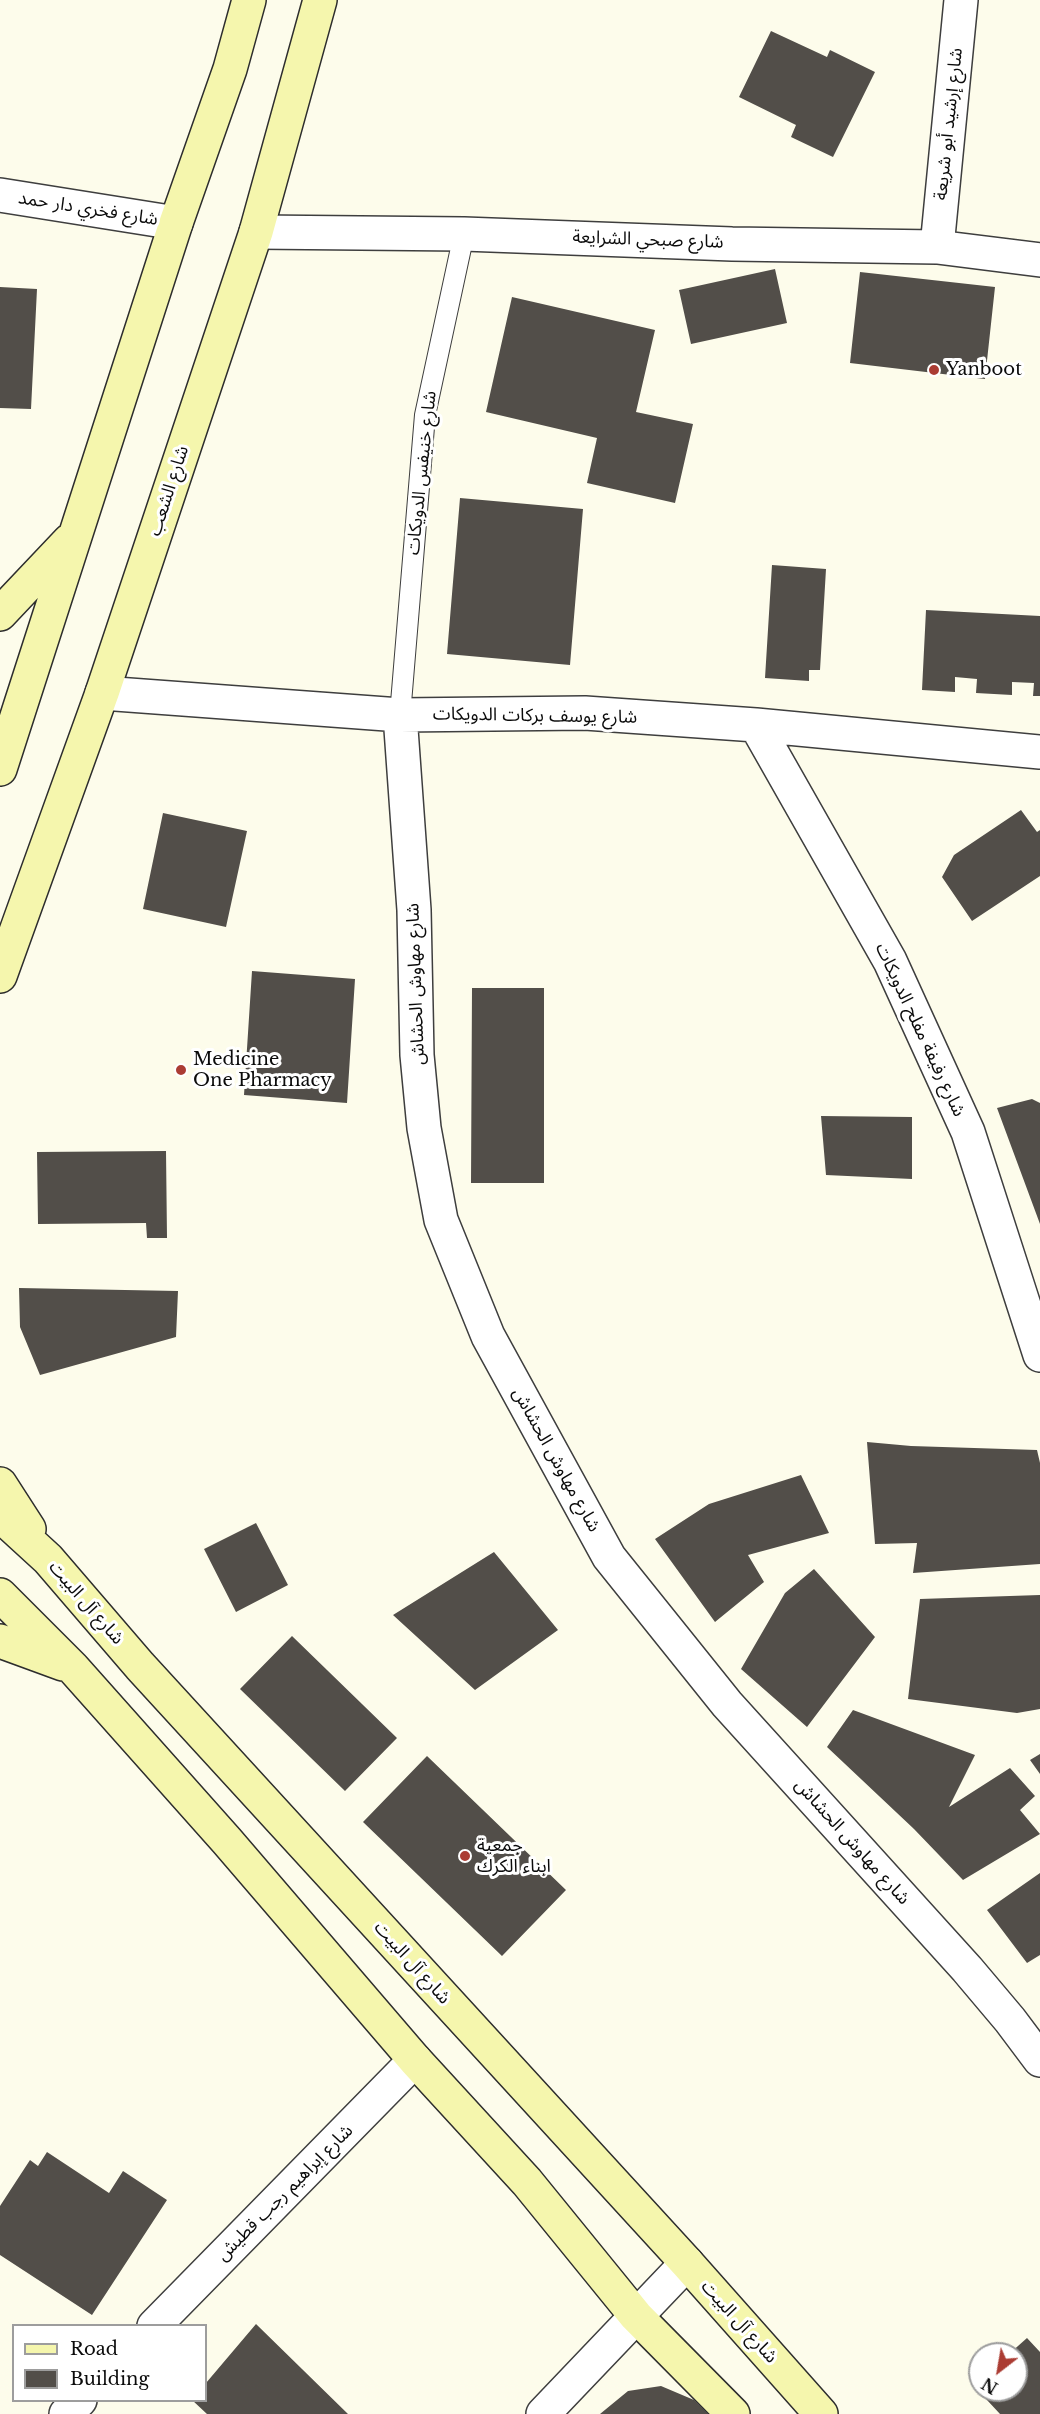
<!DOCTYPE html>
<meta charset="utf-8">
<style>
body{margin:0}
#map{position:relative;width:1040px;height:2414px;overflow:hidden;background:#fdfceb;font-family:"Libre Baskerville",serif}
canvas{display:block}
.legend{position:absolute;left:12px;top:2324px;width:195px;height:78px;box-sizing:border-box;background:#fff;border:2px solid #9d9d9d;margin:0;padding:8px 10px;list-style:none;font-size:18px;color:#0b0b0b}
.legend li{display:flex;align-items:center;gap:12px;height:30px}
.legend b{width:30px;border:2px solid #9d9d9d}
.north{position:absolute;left:968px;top:2342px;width:60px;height:60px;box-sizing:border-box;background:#fff;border:2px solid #9d9d9d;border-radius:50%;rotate:211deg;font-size:16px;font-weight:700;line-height:24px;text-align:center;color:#0b0b0b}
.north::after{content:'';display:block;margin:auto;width:21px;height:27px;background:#ab3c33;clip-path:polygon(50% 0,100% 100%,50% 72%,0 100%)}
</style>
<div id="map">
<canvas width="1040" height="2414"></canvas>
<ul class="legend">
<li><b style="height:8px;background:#f5f6ad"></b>Road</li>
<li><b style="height:16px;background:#524e49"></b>Building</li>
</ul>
<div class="north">N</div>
</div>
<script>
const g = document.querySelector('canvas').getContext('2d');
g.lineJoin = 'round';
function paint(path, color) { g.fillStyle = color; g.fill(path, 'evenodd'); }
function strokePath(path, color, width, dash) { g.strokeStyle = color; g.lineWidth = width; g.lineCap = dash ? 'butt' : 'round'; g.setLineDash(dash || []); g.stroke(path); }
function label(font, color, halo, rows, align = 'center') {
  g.font = font + ' "Libre Baskerville","Noto Sans Arabic",serif'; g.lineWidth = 6; g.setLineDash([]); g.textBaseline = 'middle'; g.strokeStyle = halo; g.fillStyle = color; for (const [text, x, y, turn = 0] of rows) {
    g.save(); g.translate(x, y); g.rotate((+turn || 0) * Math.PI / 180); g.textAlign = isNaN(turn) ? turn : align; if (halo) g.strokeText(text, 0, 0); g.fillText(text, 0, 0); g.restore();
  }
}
paint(new Path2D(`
 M771,31l56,26 3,-7 45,22 -42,85 -42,-20 5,-12 -57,-28z
 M775,269l12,54 -96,21 -12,-54z
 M860,272l135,15 -10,92 -135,-16z
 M0,287l37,2 -6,120 -31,-1z
 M512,297l143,33 -19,82 57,12 -18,79 -88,-20 10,-45 -111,-26z
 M460,498l123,11 -13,156 -123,-11z
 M772,565l54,4 -6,101h-11v11l-44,-3z
 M926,610l114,6v80h-7l1,-13 -22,-1v13l-36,-2 1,-14 -22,-2v15l-33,-2z
 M1021,810l16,22 3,-2v46l-68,45 -30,-44 12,-22z
 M163,813l84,18 -21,96 -83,-18z
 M252,971l103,8 -8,124 -103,-8z
 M472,988h72v195h-73z
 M1032,1099l8,4v121l-43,-116z
 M821,1116l91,1v62l-86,-4z
 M166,1151l1,87h-20l-1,-15 -108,1 -1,-72z
 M19,1288l159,3 -2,46 -136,38 -20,-48z
 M867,1442l44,4 126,4 3,13v101l-127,9 4,-30 -42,1z
 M801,1475l28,58 -81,22 16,27 -49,40 -60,-83 54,-35z
 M256,1523l32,62 -52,27 -32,-63z
 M494,1552l64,78 -83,60 -82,-75z
 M814,1569l61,68 -68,90 -66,-58 44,-76z
 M1040,1595v114l-23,4 -109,-14 12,-100z
 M292,1636l105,102 -52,53 -105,-102z
 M853,1710l122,45 -26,52 61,-39 25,28 -15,14 20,24 -77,46 -49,-51 -87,-82z
 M1040,1754v20l-10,-14z
 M427,1756l139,134 -64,66 -139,-134z
 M1040,1873v82l-13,8 -40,-53z
 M47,2152l62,41 14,-22 44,29 -75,115 -92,-60v-49l30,-46 8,6z
 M256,2324l92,90h-141l-15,-14h14v-17z
 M1027,2338l13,14v62h-40l-26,-28 6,-5v9h36v-36h-7z
 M661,2386l33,14 14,14h-108l28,-23z`), '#524e49');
const lane = new Path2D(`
 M400,715l25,-300 39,-181`);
const street = new Path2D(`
 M0,195l176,28
 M256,232l208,2 268,10 205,3 103,13
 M937,247l24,-247
 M102,693l298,22 185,-2 171,12 284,27
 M400,715l14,195 3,145 7,73 17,92 47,116 121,221 118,147 240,265 43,51 30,40
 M756,725l134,236 78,171 72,223
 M154,2326l261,-266
 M66,2414l14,-14
 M543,2414l144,-151`);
const secondary = new Path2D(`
 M0,614l69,-73
 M0,769l176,-546 54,-154 19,-69
 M0,976l102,-283 154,-461 64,-232
 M0,1484l29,45
 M0,1515l48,44 92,107 547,597 134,151
 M0,1595l73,73 154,173 188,219 112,122 109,134 97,98
 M0,1641l63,23`);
strokePath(lane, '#3e3e3e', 22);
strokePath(street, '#3e3e3e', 36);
strokePath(secondary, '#2d2d2d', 36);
strokePath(lane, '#fff', 20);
strokePath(street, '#fff', 33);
strokePath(secondary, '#f5f6ad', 33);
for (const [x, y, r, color] of [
 [934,370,6,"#ab3c33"],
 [181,1070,6,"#ab3c33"],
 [465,1856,6,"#ab3c33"]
]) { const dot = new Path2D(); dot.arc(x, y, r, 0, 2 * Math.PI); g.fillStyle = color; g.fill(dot); strokePath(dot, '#fff', 2); }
label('18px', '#0b0b0b', '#fff', [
 ["شارع إرشيد أبو شريعة",949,124,-84],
 ["شارع فخري دار حمد",88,209,9],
 ["شارع صبحي الشرايعة",648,240,2],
 ["شارع خنيفس الدويكات",422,473,-84],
 ["شارع الشعب",169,491,-72],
 ["شارع يوسف بركات الدويكات",535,716,1],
 ["شارع مهاوش الحشاش",416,984,-92],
 ["شارع رفيفة مفلح الدويكات",920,1030,65],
 ["شارع مهاوش الحشاش",556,1460,61],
 ["شارع آل البيت",86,1603,49],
 ["شارع مهاوش الحشاش",852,1842,48],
 ["شارع آل البيت",412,1963,48],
 ["شارع إبراهيم رجب قطيش",285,2193,-45],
 ["شارع آل البيت",739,2322,48]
]);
label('18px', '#0b0b0b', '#fff', [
 ["Yanboot",946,370],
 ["Medicine",193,1060],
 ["One Pharmacy",193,1081],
 ["جمعية",477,1846],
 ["ابناء الكرك",477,1867]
], 'left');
</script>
